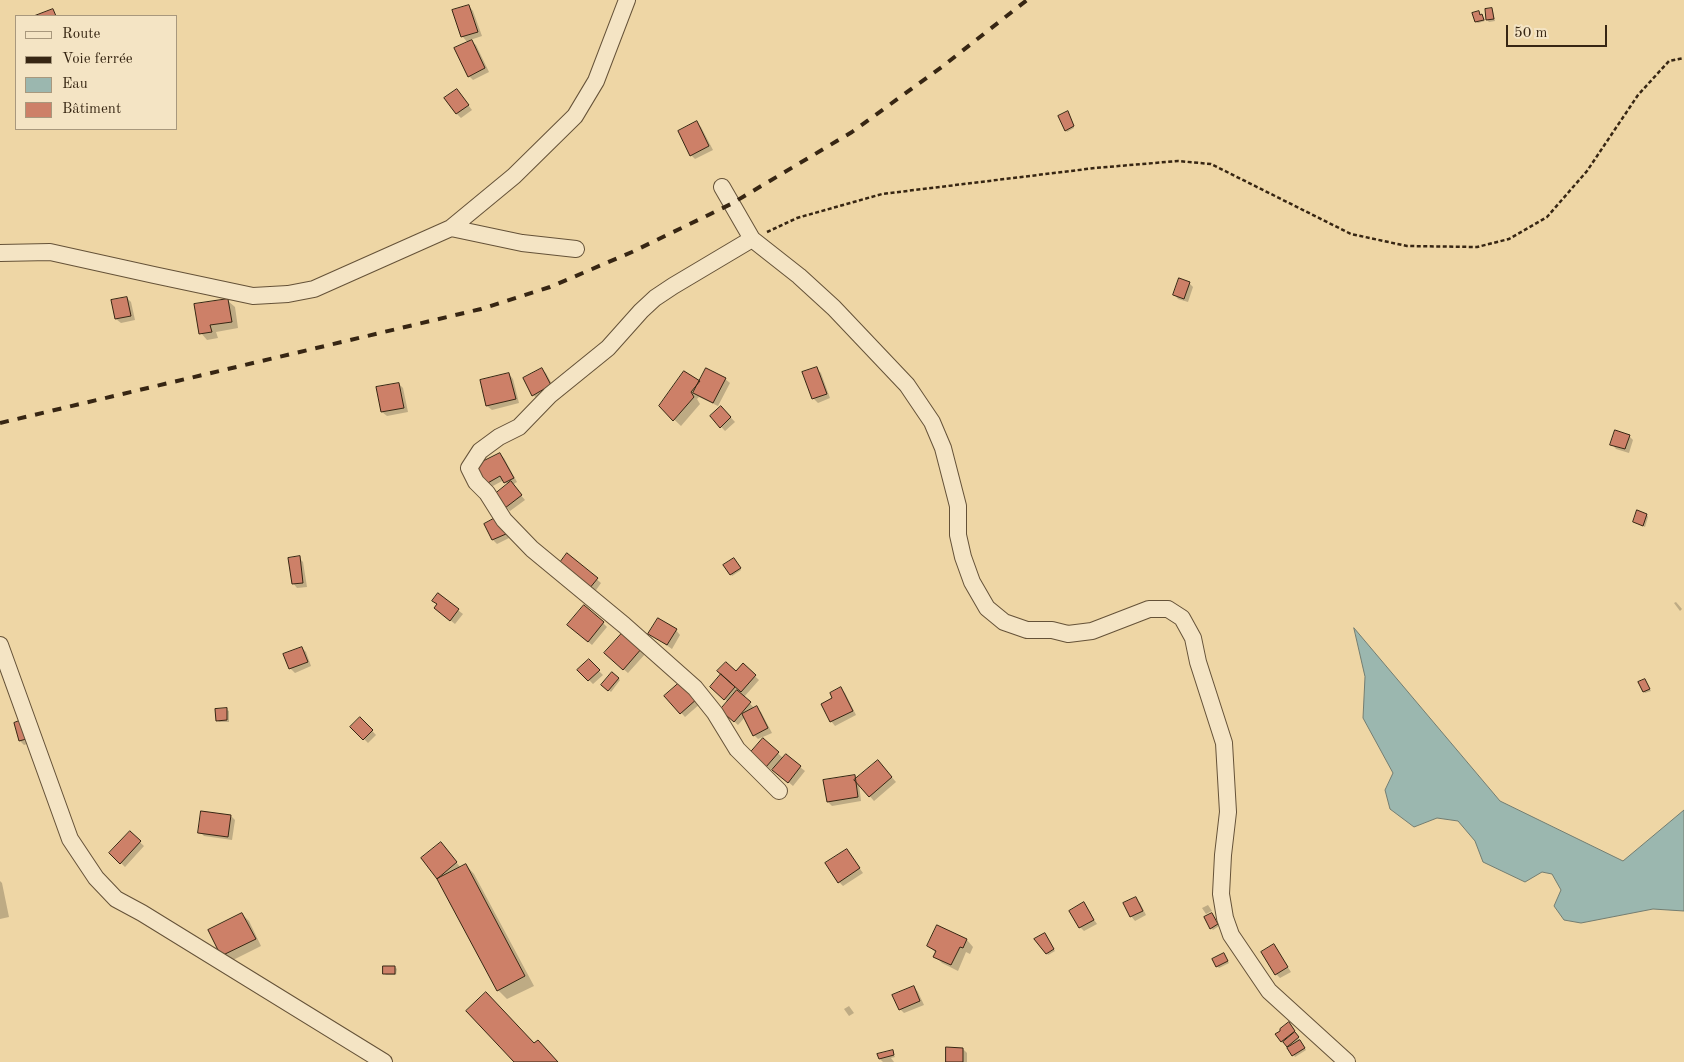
<!DOCTYPE html>
<meta charset="utf-8">
<style>
body{margin:0}
#map{position:relative;width:1684px;height:1062px;overflow:hidden;background:#eed6a5;font-family:"Old Standard TT",serif}
canvas{display:block}
.legend{position:absolute;left:15px;top:15px;width:162px;height:115px;box-sizing:border-box;background:#f4e4c4;border:1px solid #a8987d;margin:0;padding:6px 9px;list-style:none;font-size:15px;color:#372613}
.legend li{display:flex;align-items:center;gap:10px;height:25px}
.legend b{width:25px;border:1px solid #a8987d}
.scale{position:absolute;left:1506px;top:25px;width:101px;height:22px;box-sizing:border-box;border:2px solid #372613;border-top:0;padding-left:6px;font-size:15px;line-height:18px;white-space:nowrap;color:#372613;-webkit-text-stroke:4px #f4e4c4;paint-order:stroke}
</style>
<div id="map">
<canvas width="1684" height="1062"></canvas>
<ul class="legend">
<li><b style="height:6px;background:#f4e4c4"></b>Route</li>
<li><b style="height:6px;background:#372613"></b>Voie ferrée</li>
<li><b style="height:14px;background:#9bb7af"></b>Eau</li>
<li><b style="height:14px;background:#cd8068"></b>Bâtiment</li>
</ul>
<div class="scale">50 m</div>
</div>
<script>
const g = document.querySelector('canvas').getContext('2d');
g.lineJoin = 'round';
function paint(path, color) { g.fillStyle = color; g.fill(path, 'evenodd'); }
function strokePath(path, color, width, dash) { g.strokeStyle = color; g.lineWidth = width; g.lineCap = dash ? 'butt' : 'round'; g.setLineDash(dash || []); g.stroke(path); }
const water = new Path2D(`
 M1354,628l146,173 123,60 61,-51v101l-31,-2 -72,14 -17,-3 -10,-14 7,-16 -9,-16 -10,-2 -17,10 -42,-20 -8,-21 -17,-20 -21,-3 -23,9 -24,-18 -5,-19 8,-17 -30,-55 2,-41z`);
paint(water, '#9bb7af');
strokePath(water, '#737d71', 1);
paint(new Path2D(`
 M469,6l4,5 9,25 -12,4 6,5 13,27 -16,8 -4,-4 -1,-33 -5,-6 -9,-26z
 M1492,9l1,2 2,10 -6,1 -2,-2z
 M1478,12l6,6 1,3 -7,2 -2,-1z
 M457,90l15,20 -11,8 -5,-5z
 M1069,114l5,14 -7,4 -1,-2z
 M697,123l4,4 12,23 -18,9 -4,-4z
 M1189,283l4,4 -5,15 -10,-3 -4,-5z
 M127,298l4,4 4,18 -14,3 -5,-4 -3,-18z
 M228,301l7,6 3,21 -22,4 2,6 -11,2 -6,-7z
 M541,369l5,4 9,17 -17,9 -5,-4z
 M817,369l4,4 9,25 -12,5 -4,-4 -10,-26z
 M685,373l15,10 25,-4 5,4 -12,23 -19,-9 -2,2 3,5 -19,22 -21,-20z
 M509,374l4,5 6,24 -27,7 -5,-4 -5,-25z
 M399,384l4,4 5,24 -21,4 -5,-4 -5,-24z
 M721,407l14,15 -10,9 -14,-15z
 M1629,436l4,4 -4,13 -13,-4 -4,-5z
 M500,454l4,4 13,24 -5,3 13,15 -15,11 -4,-4 2,-22 -4,-5 -13,7 -4,-4z
 M1647,515l1,2 -3,10 -11,-5z
 M501,523l8,15 -12,6 -4,-4 -7,-16z
 M568,555l33,28 -7,10z
 M299,558l4,4 4,25 -10,1 -4,-5z
 M736,561l5,9 -9,6 -1,-2z
 M438,595l25,19 -8,10 -15,-12z
 M1676,602l6,7 -2,2 -6,-8z
 M603,623l4,4 -15,18 -19,-16z
 M676,630l4,5 -8,14 -22,-15z
 M624,633l22,20 -18,20 -23,-20z
 M302,648l4,4 5,14 -16,7 -5,-5z
 M589,661l14,14 -10,9 -14,-14z
 M743,665l16,15 -15,17 11,12 2,-1 4,4 11,21 -14,6 -4,-4 -9,-18 -7,8 -12,-11 2,-12 -13,-11z
 M613,674l7,6 -9,12 -8,-7z
 M1645,680l6,11 -6,2 -1,-1z
 M679,684l22,19 -16,14 -19,-21z
 M841,689l4,4 11,22 -21,11 -4,-5 3,-22z
 M227,710l2,1v11h-10l-2,-2z
 M360,718l16,17 -8,8 -16,-16z
 M15,724l18,18 -9,3 -4,-4z
 M763,740l20,18 3,-2 19,15 -12,15 -21,-18 -1,2 -15,-13z
 M882,766l14,16 -22,19 -15,-17 2,17 -29,5 -4,-4 26,-25 3,3z
 M231,816l4,4 -3,20 -28,-4 -4,-4z
 M130,833l14,13 -19,21 -14,-14z
 M445,848l16,20 5,-3 8,9 60,112 -27,13 -9,-9 -60,-112 -16,-20z
 M847,851l16,22 -20,13 -4,-4z
 M0,881l2,2 7,34 -9,2z
 M1135,899l5,4 6,12 -11,6 -4,-5z
 M1083,904l14,20 -13,7 -4,-4z
 M1208,905l4,6 -6,3 -4,-6z
 M242,914l7,7 12,25 -32,16 -7,-6z
 M1212,914l7,12 -6,4 -2,-2z
 M938,927l29,13 6,7 -3,7 -4,-2 -8,19 -16,-8 -7,-7 1,-3 -7,-7z
 M1046,936l9,15 -7,4 -1,-2z
 M1274,946l17,26 -11,6 -4,-4z
 M1224,954l5,9 -10,5 -2,-2z
 M395,967l2,2 -1,6h-10l-2,-2z
 M914,987l4,5 6,13 -20,8 -4,-4z
 M849,1006l5,7 -5,3 -5,-7z
 M1291,1026l15,24 -11,7 -6,-9 1,-1 -5,-6 -2,2 -1,-2z
 M963,1049l4,4v9h-20z
 M892,1051l3,6 -4,1 3,4h-11l-3,-3z`), '#0003');
const building = new Path2D(`
 M469,5l9,27 -17,5 -9,-27z
 M1492,8l2,11 -8,1 -1,-11z
 M53,9l3,7h-22z
 M1479,11l1,4 2,-1 2,6 -9,2 -3,-9z
 M472,40l13,28 -17,9 -14,-29z
 M457,89l12,16 -13,9 -12,-16z
 M1068,111l6,15 -9,5 -7,-15z
 M697,121l12,25 -19,10 -12,-25z
 M1179,278l11,4 -6,17 -11,-4z
 M127,297l4,19 -16,3 -4,-19z
 M228,299l4,23 -22,3 2,7 -13,2 -5,-30z
 M817,367l10,27 -15,5 -10,-27z
 M542,368l9,17 -19,11 -9,-18z
 M706,368l20,10 -13,25 -20,-10z
 M684,371l16,10 -9,11 3,5 -21,24 -14,-15z
 M509,373l7,26 -30,7 -6,-26z
 M399,383l5,25 -23,4 -5,-25z
 M721,406l10,11 -11,11 -10,-12z
 M1615,430l15,5 -5,14 -15,-4z
 M500,453l14,25 -10,5 -4,-7 -14,8 -10,-19z
 M511,481l11,14 -17,13 -10,-14z
 M1637,510l10,4 -4,12 -10,-4z
 M497,517l9,17 -14,6 -8,-16z
 M567,553l31,25 -9,11 -30,-25z
 M300,556l3,27 -11,1 -4,-26z
 M734,558l7,10 -11,7 -7,-10z
 M438,593l21,16 -9,12 -16,-13 3,-4 -5,-3z
 M584,605l20,17 -16,20 -21,-17z
 M658,618l19,11 -10,16 -19,-11z
 M624,631l18,17 -19,22 -19,-17z
 M302,647l6,15 -19,7 -6,-15z
 M589,659l11,11 -12,11 -11,-11z
 M726,662l10,9 7,-8 13,12 -15,17 -24,-21z
 M612,672l7,6 -11,13 -7,-6z
 M721,674l14,13 -11,13 -14,-13z
 M1645,679l5,10 -7,3 -5,-10z
 M679,683l19,15 -18,16 -16,-18z
 M841,687l12,24 -23,11 -9,-18 11,-6 -2,-5z
 M737,690l14,12 -17,20 -14,-12z
 M757,706l11,22 -15,8 -11,-22z
 M227,708v12l-11,1 -1,-12z
 M360,717l13,13 -10,10 -13,-13z
 M24,719l6,19 -11,3 -5,-18z
 M763,738l16,14 -13,15 -16,-14z
 M786,754l15,12 -13,17 -16,-13z
 M878,760l14,17 -23,20 -15,-17z
 M855,775l3,22 -31,5 -4,-22z
 M201,811l30,4 -3,22 -30,-4z
 M130,831l11,10 -21,23 -11,-11z
 M441,842l16,20 -20,17 -16,-21z
 M847,849l13,19 -22,15 -13,-20z
 M466,864l59,112 -28,15 -60,-112z
 M1136,897l7,14 -13,6 -7,-14z
 M1084,902l10,18 -15,8 -10,-17z
 M242,913l14,26 -35,17 -13,-26z
 M1212,913l6,11 -8,5 -6,-12z
 M937,925l30,14 -4,9 -3,-1 -9,18 -18,-8 3,-6 -9,-5z
 M1045,933l9,16 -8,5 -12,-15z
 M1274,944l14,23 -13,8 -14,-23z
 M1224,953l4,8 -12,6 -4,-8z
 M383,966h12v8h-12z
 M914,986l6,15 -21,9 -7,-15z
 M486,992l48,51 4,-3 20,22h-44l-48,-51z
 M1289,1022l6,9 -14,11 -6,-8 5,-3v-2z
 M1295,1032l4,5 -12,10 -4,-5z
 M1300,1040l5,8 -13,8 -5,-8z
 M946,1047l17,1v14h-17z
 M893,1050l1,5 -15,4 -2,-5z`);
paint(building, '#cd8068');
strokePath(building, '#372613', 1);
const minor = new Path2D(`
 M722,187l30,52 47,37 35,32 73,77 25,37 11,26 15,58v29l5,22 9,25 15,26 17,14 23,8h25l16,4 24,-3 57,-22h19l14,9 11,20 5,24 26,81 4,69 -5,43 -2,39 4,24 6,17 38,56 78,71
 M451,228l71,15 54,6
 M752,239l-79,47 -18,12 -14,13 -33,37 -58,47 -31,32 -20,10 -19,14 -11,17 7,14 11,11 17,27 28,29 92,76 71,63 20,25 22,36 42,42
 M0,253l50,-1 104,23 99,21 35,-2 26,-5 137,-61 63,-52 61,-60 21,-35 31,-81
 M0,645l70,194 26,39 20,21 26,14 242,149`);
strokePath(minor, '#655238', 18);
strokePath(new Path2D(`
 M767,232l30,-14 85,-24 213,-26 83,-7 33,3 140,70 56,12 70,1 32,-8 38,-22 40,-46 51,-76 31,-34 15,-3`), '#372613', 2.5, [4, 2.5]);
strokePath(minor, '#f4e4c4', 16);
strokePath(new Path2D(`
 M0,423l481,-114 69,-22 82,-35 99,-48 121,-72 91,-66 84,-66`), '#372613', 4, [9, 9]);
</script>
